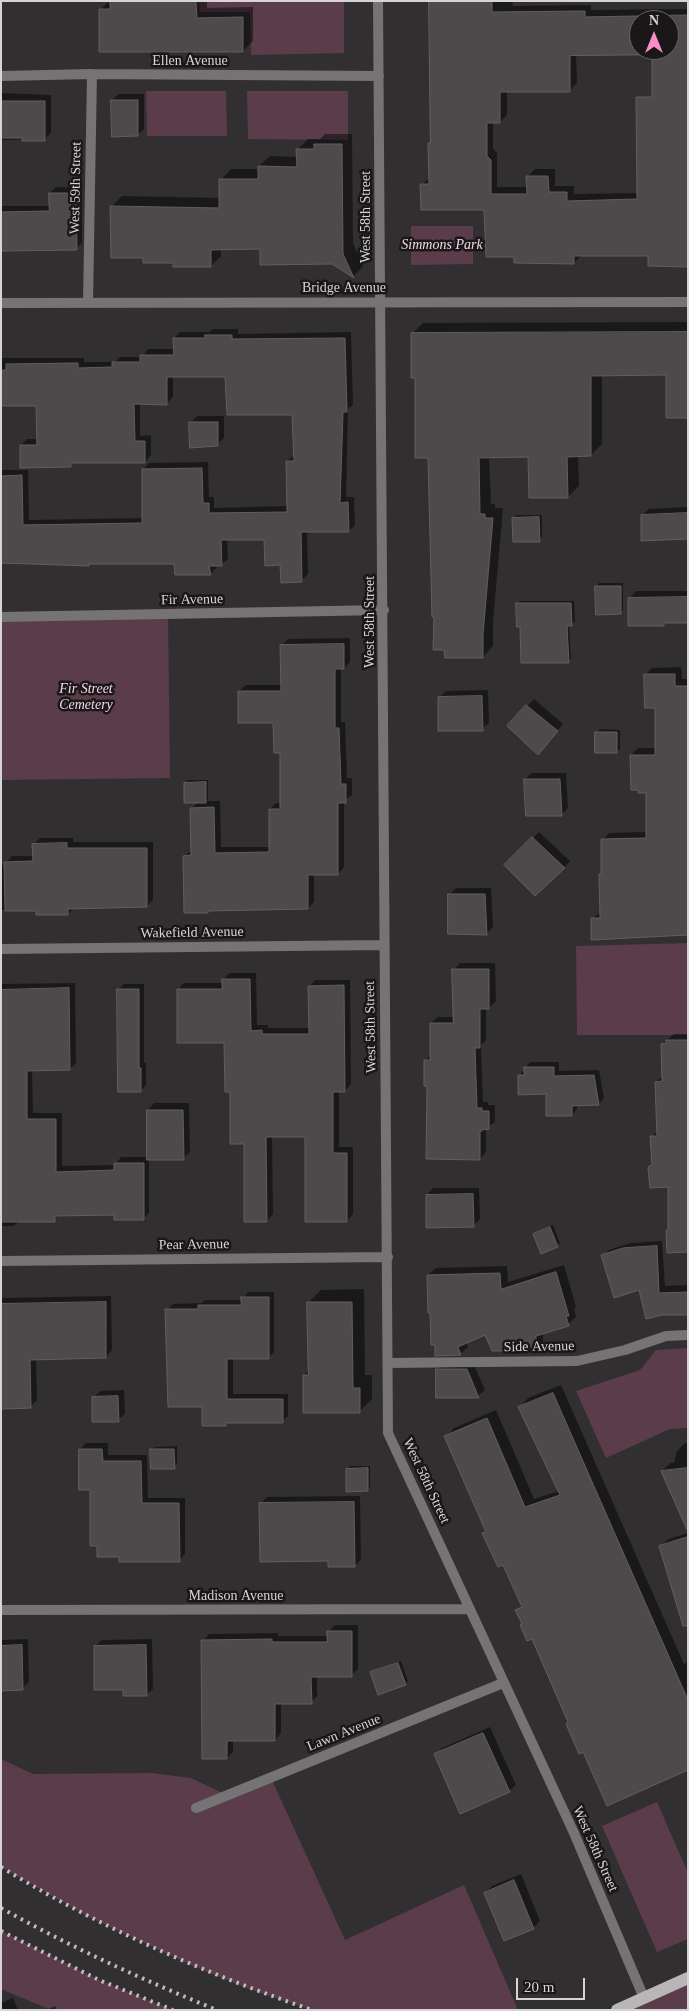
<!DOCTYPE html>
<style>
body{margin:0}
#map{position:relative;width:689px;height:2011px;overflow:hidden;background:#322f30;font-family:"Times New Roman",serif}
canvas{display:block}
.frame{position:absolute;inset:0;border:2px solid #d6d4d5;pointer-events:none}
.north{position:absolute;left:629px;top:10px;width:50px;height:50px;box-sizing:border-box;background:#191718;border:1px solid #656364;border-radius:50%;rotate:0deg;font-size:14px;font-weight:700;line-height:20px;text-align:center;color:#d6d4d5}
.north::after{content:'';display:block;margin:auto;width:18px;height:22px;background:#fa8fc7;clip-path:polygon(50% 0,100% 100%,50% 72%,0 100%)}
.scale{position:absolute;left:516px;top:1978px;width:69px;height:22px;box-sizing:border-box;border:2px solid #d6d4d5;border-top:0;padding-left:6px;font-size:15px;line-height:18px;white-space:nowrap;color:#d6d4d5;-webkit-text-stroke:4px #191718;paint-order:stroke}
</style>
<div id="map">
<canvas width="689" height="2011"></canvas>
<div class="frame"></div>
<div class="north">N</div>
<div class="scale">20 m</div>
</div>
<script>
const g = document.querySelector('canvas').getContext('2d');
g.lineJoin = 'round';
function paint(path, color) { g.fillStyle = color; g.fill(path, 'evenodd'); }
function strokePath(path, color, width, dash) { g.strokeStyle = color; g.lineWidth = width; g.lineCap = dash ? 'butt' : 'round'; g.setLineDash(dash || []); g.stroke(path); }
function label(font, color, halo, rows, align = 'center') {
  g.font = font + ' "Times New Roman",serif'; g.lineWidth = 5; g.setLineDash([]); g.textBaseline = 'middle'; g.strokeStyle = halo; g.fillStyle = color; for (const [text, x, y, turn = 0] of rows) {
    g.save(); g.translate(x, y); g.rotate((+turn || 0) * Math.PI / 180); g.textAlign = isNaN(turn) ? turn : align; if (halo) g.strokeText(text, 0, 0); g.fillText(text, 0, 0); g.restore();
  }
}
paint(new Path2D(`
 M199,1h145v52l-93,2 -1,-43h-50z
 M146,91h80l1,45h-80z
 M247,91h101v49l-100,-1z
 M411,226h62v38l-62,1z
 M168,614l2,164 -169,2v-163z
 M688,943v92h-111l-1,-89z
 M688,1348v80l-18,1 -64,29 -30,-67 64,-21 16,-20z
 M1,1759l32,15 118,-1 40,5 36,17 44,-17 74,162 119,-55 54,125h-206l-63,-21 -56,-23 -104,-49 -88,-50z
 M657,1802l31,71v66l-31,13 -55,-126z
 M1,1931l98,49 74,30h-122l-50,-21z
 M688,1978v32h-71z`), '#5b3c4b');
paint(new Path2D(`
 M109,1h98v7l46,-1v34l-10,10 -143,-41z
 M430,1h82l1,5 78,-1v5l97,-1v69l-35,-24h-77l1,29 -7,7 -63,1v24l-7,7h-7v27l4,4v34h31v-11l7,-7h20v17h19v8l64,-1 11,62h-67l-8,8 -59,-7 -30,-48 -64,-23 9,-7zM639,20h30v30h-30z
 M1,93l50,2v38l-6,6 -44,1z
 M119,94h25v35l-7,6 -25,-35z
 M325,134h27l1,109 10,23 -9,10 -22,-13 -71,-16 -40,1v8l-10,10 -67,-9 -32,-51 10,-10 99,2v-18l10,-11h28v-3l11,-10 28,1v-8l10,-10h12z
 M56,187l26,1v55l-6,6 -75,1v-44h49v-13z
 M688,322v94l-21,-42 -65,1v69l-11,11h-13l1,31 -11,11 -39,-41h-40l2,48h4v4h8l-10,114v24l-10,11 -47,-41 -7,-159 -13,-81 -4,-42 11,-11z
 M213,329h25v5l113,-2 2,73 -5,4 -2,88h8l1,28 -6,6h-42l1,43 -6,6 -21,-16 -16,-25h-38l1,20 -7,6h-5l1,2 -6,7 -35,-11 -85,-1 -3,3 -87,-3v-92h27l1,50 114,-2v-48l6,-7 59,-1 1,35h5v11l74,-2 -1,-45 8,-6 -1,-41 -68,-38h-53v21l-6,6h-27v33l11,-1v20l-6,7h-71l-4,3 -49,-20 6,-6h11l-1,-34h-36v-47h83v4h31l5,-5h22l6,-8h27l-1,-11 6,-6h29z
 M197,416h27v22l-7,7 -26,-23z
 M688,507v31l-46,-23 7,-6z
 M516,515h26v22l-3,3 -26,-22z
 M599,583h24v27l-3,3 -24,-27z
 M636,591h52v30l-21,1 -3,3 -34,-27z
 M520,601h54l1,21 -6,3 2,34 -3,3 -47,-37 -4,-21z
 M350,638v24l-6,6h-3v54h4l2,56h5v17l-8,6v66l-6,7h-24v28l-6,6 -124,-52 9,-6 -1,-42 6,-6 -13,-19 3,-3h20v19l-2,2h14l1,46h49v-38l6,-6h5v-51l-6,-30 -36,-31 7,-6h36v-40l6,-6z
 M681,667l1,12h6v254l-96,-14 9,-7 1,-72 7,-7 38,-1v-40l-16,-37 7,-7h18v-41l-11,-32 7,-7z
 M488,690l1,33 -7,6 -43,-31 7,-7z
 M534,699l29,25 -19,23 -36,-21z
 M600,729l20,1v19l-3,3 -20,-20z
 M532,773h34l2,35 -7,7 -36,-36z
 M539,832l31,29 -6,7 -58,-3z
 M40,838h33v4h80v58l-6,6 -73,2 -6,6 -30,-5 -37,1v-45h4v-2l7,-7h22v-12z
 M456,888h35l2,39 -7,7 -36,-40z
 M460,963h35l1,38 -7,7h-3v32l-5,5 2,57h5v3h7v17l-9,6v24l-6,7 -51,-74 -4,-24 6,-7v-31l7,-6h16v-47z
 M229,973h27l1,52h11v3h42l-1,-41 6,-7h35l1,104 -6,7h-6v56h14v67l-6,7 -41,-85h-34l1,78 -6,7 -36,-130 -6,-49 -47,-53 6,-6h39v-3z
 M75,983l1,80 -6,6 -38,1 1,43h29v53l53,-1 6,-8h27v-47l6,-7h35l1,49 -7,7h-34v54l-6,6 -28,-5 -56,1 -5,5h-34l-6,6h-13v-242z
 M124,984h20v79h2v22l-5,5 -22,-101z
 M674,1034h14v217l-21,-20 2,-2v-43l-19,-20 3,-2 -1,-27 6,-7 -2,-48 7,-6 -1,-32z
 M530,1062h29v9l40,-1 5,28 -5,6 -22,1v4l-5,6 -25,-22 -27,-18z
 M433,1188h46l1,31 -7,7 -46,-31z
 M553,1225l7,18 -3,3 -23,-12z
 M662,1241l3,45 23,-1v28l-48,-24 -37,-34 6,-5 21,-7z
 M564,1265l12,42 -2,2 2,8 -8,7 -25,8v10l-8,7 -49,-15 -20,8 2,5 -8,7 -32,-79 8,-7 71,-2 1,16z
 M364,1289l1,86h7v24l-13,13 -55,-37 5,-5v-68l12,-12z
 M248,1292h26v60l-6,6h-35v36h55v22l-6,5h-53l-4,4 -22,-19 -36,-96 6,-6 29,-1 3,-3h37z
 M111,1296l1,54 -6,7 -70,1 1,42 -7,7h-29v-109z
 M443,1363h30l12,27 -7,6 -41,-26z
 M561,1385l123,279 4,-2v107l-118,-47 -37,-85 -16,-27 5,-5 -18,-42 -20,-30 3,-3 -41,-93 8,-9 42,-18 38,89 25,-8 -39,-84 8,-9z
 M124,1390l1,24 -7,6 -25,-22 7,-7z
 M86,1443h22v12h39l1,43h37v56l-6,6 -59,-5 -29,-66 -11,-40z
 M685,1443h3v58l-26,-30 8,-8h4l3,-12z
 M177,1446v18l-3,3 -22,-17 3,-3z
 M350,1466h20v21l-3,3 -20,-21z
 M360,1496l1,64 -7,6 -25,-6 -69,-56 7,-7z
 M688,1533v73l-28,-59 8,-8z
 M335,1625h23v44l-7,6h-34v21l-6,6h-30v31l-6,7h-42v12l-6,6 -24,-117 6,-7 69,-1v3h51v-5z
 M28,1639l1,43 -7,7h-21v-49z
 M152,1639l1,50 -7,6 -51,-49 7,-6z
 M401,1661l7,20 -3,3 -33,-11 3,-3z
 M490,1727l26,58 -7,6 -73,-37 6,-6z
 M521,1874l19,47 -7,7 -48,-35 7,-7z
 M13,1998l5,12h-17v-7z
 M55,2006l2,4h-11z`), '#0007');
const building = new Path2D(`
 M110,1h86l1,17 46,-1v35h-144v-43h11z
 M429,1h63v11l93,-1v6l103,-2v252l-40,-1v-10h-74v8l-60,-1v-6h-28l-2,-47h-63l-1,-26h9l-1,-41h2zM639,20h30v30h-30zM652,55v42h-16l1,102 -70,2v-9h-18l-1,-16h-22l1,18h-36v-34l-4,-4v-33h13v-31h70v-36z
 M111,100h27v36l-26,1z
 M1,101h44v40h-23v-3h-21z
 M314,144h28l1,110 11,24 -22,-14 -72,1v-16l-49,1v17h-38v-4h-30v-5h-32l-1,-52 109,2v-29h39v-13l39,1 -1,-18h18z
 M49,193h27l1,57 -76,1v-39l48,-1z
 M688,332v86h-22v-43l-75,1v80l-24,1 1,41h-39l-1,-41 -49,1 1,56h5v4h8l-10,116v24h-38l-1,-8h-11l1,-33h-2l-4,-159h-13v-80h-4v-45z
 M205,335h27v4l113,-1 2,74h-4l-3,91 8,-1 1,30h-48l1,50 -21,1 -1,-18 -15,1 -1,-26h-43l1,26h-13l2,9h-36l-1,-11h-85v2l-88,-3v-87l21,-1 1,50 119,-2v-54l60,-1 1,35h6v10l78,-1 -1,-51h8l-2,-46h-65l-2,-38h-58v28l-33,-1 1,37h10v22h-74v4l-51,1v-23h17l-1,-39h-35v-36h5v-6l72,-1v5l34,-1v-5h28v-7h34l-1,-17h32z
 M189,422h29v24l-28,2z
 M688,513v26l-47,2v-26z
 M539,517l1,25h-27l-1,-24z
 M595,586h26v28l-25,1z
 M688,597v26h-24v3h-36v-28z
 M516,603h55l1,23h-5l2,37h-48l-1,-36h-3z
 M344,644v25h-9v59h4l2,56h5v19h-8v72h-30v34l-100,2v2h-24l-1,-57 8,-1 -1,-47 24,-1 1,46 54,-1v-43h11v-56h-6l-1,-30h-35v-32h43l-1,-46z
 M644,674h31v12h13v249l-97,5v-22h9l-1,-44h2v-35l45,-1v-45h-8v-3h-7l-1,-35h25v-47h-10z
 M482,696l1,35h-45v-34z
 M526,705l32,26 -20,24 -31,-29z
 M595,732h22v21h-22z
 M524,779h36l2,37h-36z
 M206,782v21h-22v-20z
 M532,837l33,31 -30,28 -31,-31z
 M67,843v5h80v59l-79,2v6h-32v-4h-31l-1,-49 29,-1 -1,-17z
 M448,894h37l2,41 -39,-1z
 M452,969h37v40h-9v39h-5l2,60h5v3h7v18l-7,1 -2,2v28l-54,-1 1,-73h-3v-26h6v-37h23z
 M222,979h28l1,52 11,-1v4h47l-1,-48 36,-1 1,107h-12v61h14v69h-42v-85h-39l1,85h-23v-78h-14v-52h-5l-1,-49h-47v-54h45z
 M69,988l1,82 -43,1v48h29v53l58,-2v-7h30v57h-30v-5l-59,1v6h-54v-232z
 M117,989h22v79h2v24h-23z
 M666,1040h22v212l-21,1 -1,-23h2v-43l-18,1 -2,-20 1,-2 3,-1 -2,-29h7l-2,-54 7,-1 -1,-37 5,-1z
 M524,1067h30v9l40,-1 5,30 -27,1v10h-26v-22l-28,1v-20h6z
 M147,1110h36l1,50h-37z
 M473,1194l1,33 -48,1v-33z
 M550,1227l8,20 -17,7 -8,-20z
 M657,1246l2,47 29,-1v23h-26l-16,4 -7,-29 -25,8 -13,-43 22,-7z
 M556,1272l13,44h-3l3,10 -33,10v15h-44l-7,-16 -27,12 3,8 -26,1v-11h-4l-1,-32h-2l-1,-38 73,-2 1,16z
 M241,1297h28v62h-42v40h56v24h-57v3h-24v-19h-34l-3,-98h33v-4h43z
 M106,1302v56l-76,2 1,48 -30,1v-105z
 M307,1302h45l1,86h7v25h-57v-38h5z
 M436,1369h31l12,29h-43z
 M553,1393l135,307v70l-81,36 -24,-54 -4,2 -13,-30 2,-2 -36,-83 -5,2 -7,-16 2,-1 -7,-14 7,-3 -19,-42 -5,2 -16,-34 4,-1 -42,-96 43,-18 38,89 35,-12 -42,-88z
 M118,1396l1,26h-27v-25z
 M79,1449h23l1,12h38l1,42h37l1,59h-61v-5h-22v-11h-7v-56h-11z
 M150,1449h24l1,20h-24z
 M368,1468v23l-22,1v-23z
 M688,1468v64l-27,-61z
 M354,1502l1,65h-27v-6l-68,1 -1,-59z
 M688,1537v89h-5l-24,-80z
 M327,1631h25v46h-41l1,27h-37v37h-48v18h-25l-1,-119 71,-1v3h55z
 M22,1645l1,45 -22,1v-45z
 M146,1645l1,51h-24v-6h-29v-44z
 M398,1663l8,22 -28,10 -8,-23z
 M483,1733l27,59 -50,22 -26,-60z
 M514,1880l20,49 -30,12 -20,-48z`);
paint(building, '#4e4a4c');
strokePath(building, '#625e60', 1);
strokePath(new Path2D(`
 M378,1l10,1432 186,400 70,165
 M1,76l91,-2 287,2
 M88,302l4,-228
 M1,303l687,-1
 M1,617l383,-7
 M1,949l383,-4
 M1,1261l387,-4
 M388,1363l189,-2 48,-11 41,-14 22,-1
 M1,1610l469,-1
 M196,1808l307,-125`), '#757374', 10);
strokePath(new Path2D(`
 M617,2010l71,-32`), '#b9b6b7', 12);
strokePath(new Path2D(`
 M1,1867c98,60 203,106 311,143
 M1,1908c70,39 142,72 216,102
 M1,1931l98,49 74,30`), '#c0bebf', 4, [2.5, 5]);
label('14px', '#d6d4d5', '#191718', [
 ["Ellen Avenue",190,61],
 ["West 59th Street",76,188,-89],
 ["West 58th Street",366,217,-90],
 ["Bridge Avenue",344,288],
 ["Fir Avenue",192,600,-1],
 ["West 58th Street",370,622,-90],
 ["Wakefield Avenue",192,933,-1],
 ["West 58th Street",371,1027,-91],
 ["Pear Avenue",194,1245,-1],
 ["Side Avenue",539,1347,-1],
 ["West 58th Street",426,1481,65],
 ["Madison Avenue",236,1596],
 ["Lawn Avenue",344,1733,-22],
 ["West 58th Street",595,1849,66]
]);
label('italic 14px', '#f6d9e6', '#191718', [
 ["Simmons Park",442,245],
 ["Fir Street",86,689],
 ["Cemetery",86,705]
]);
</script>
